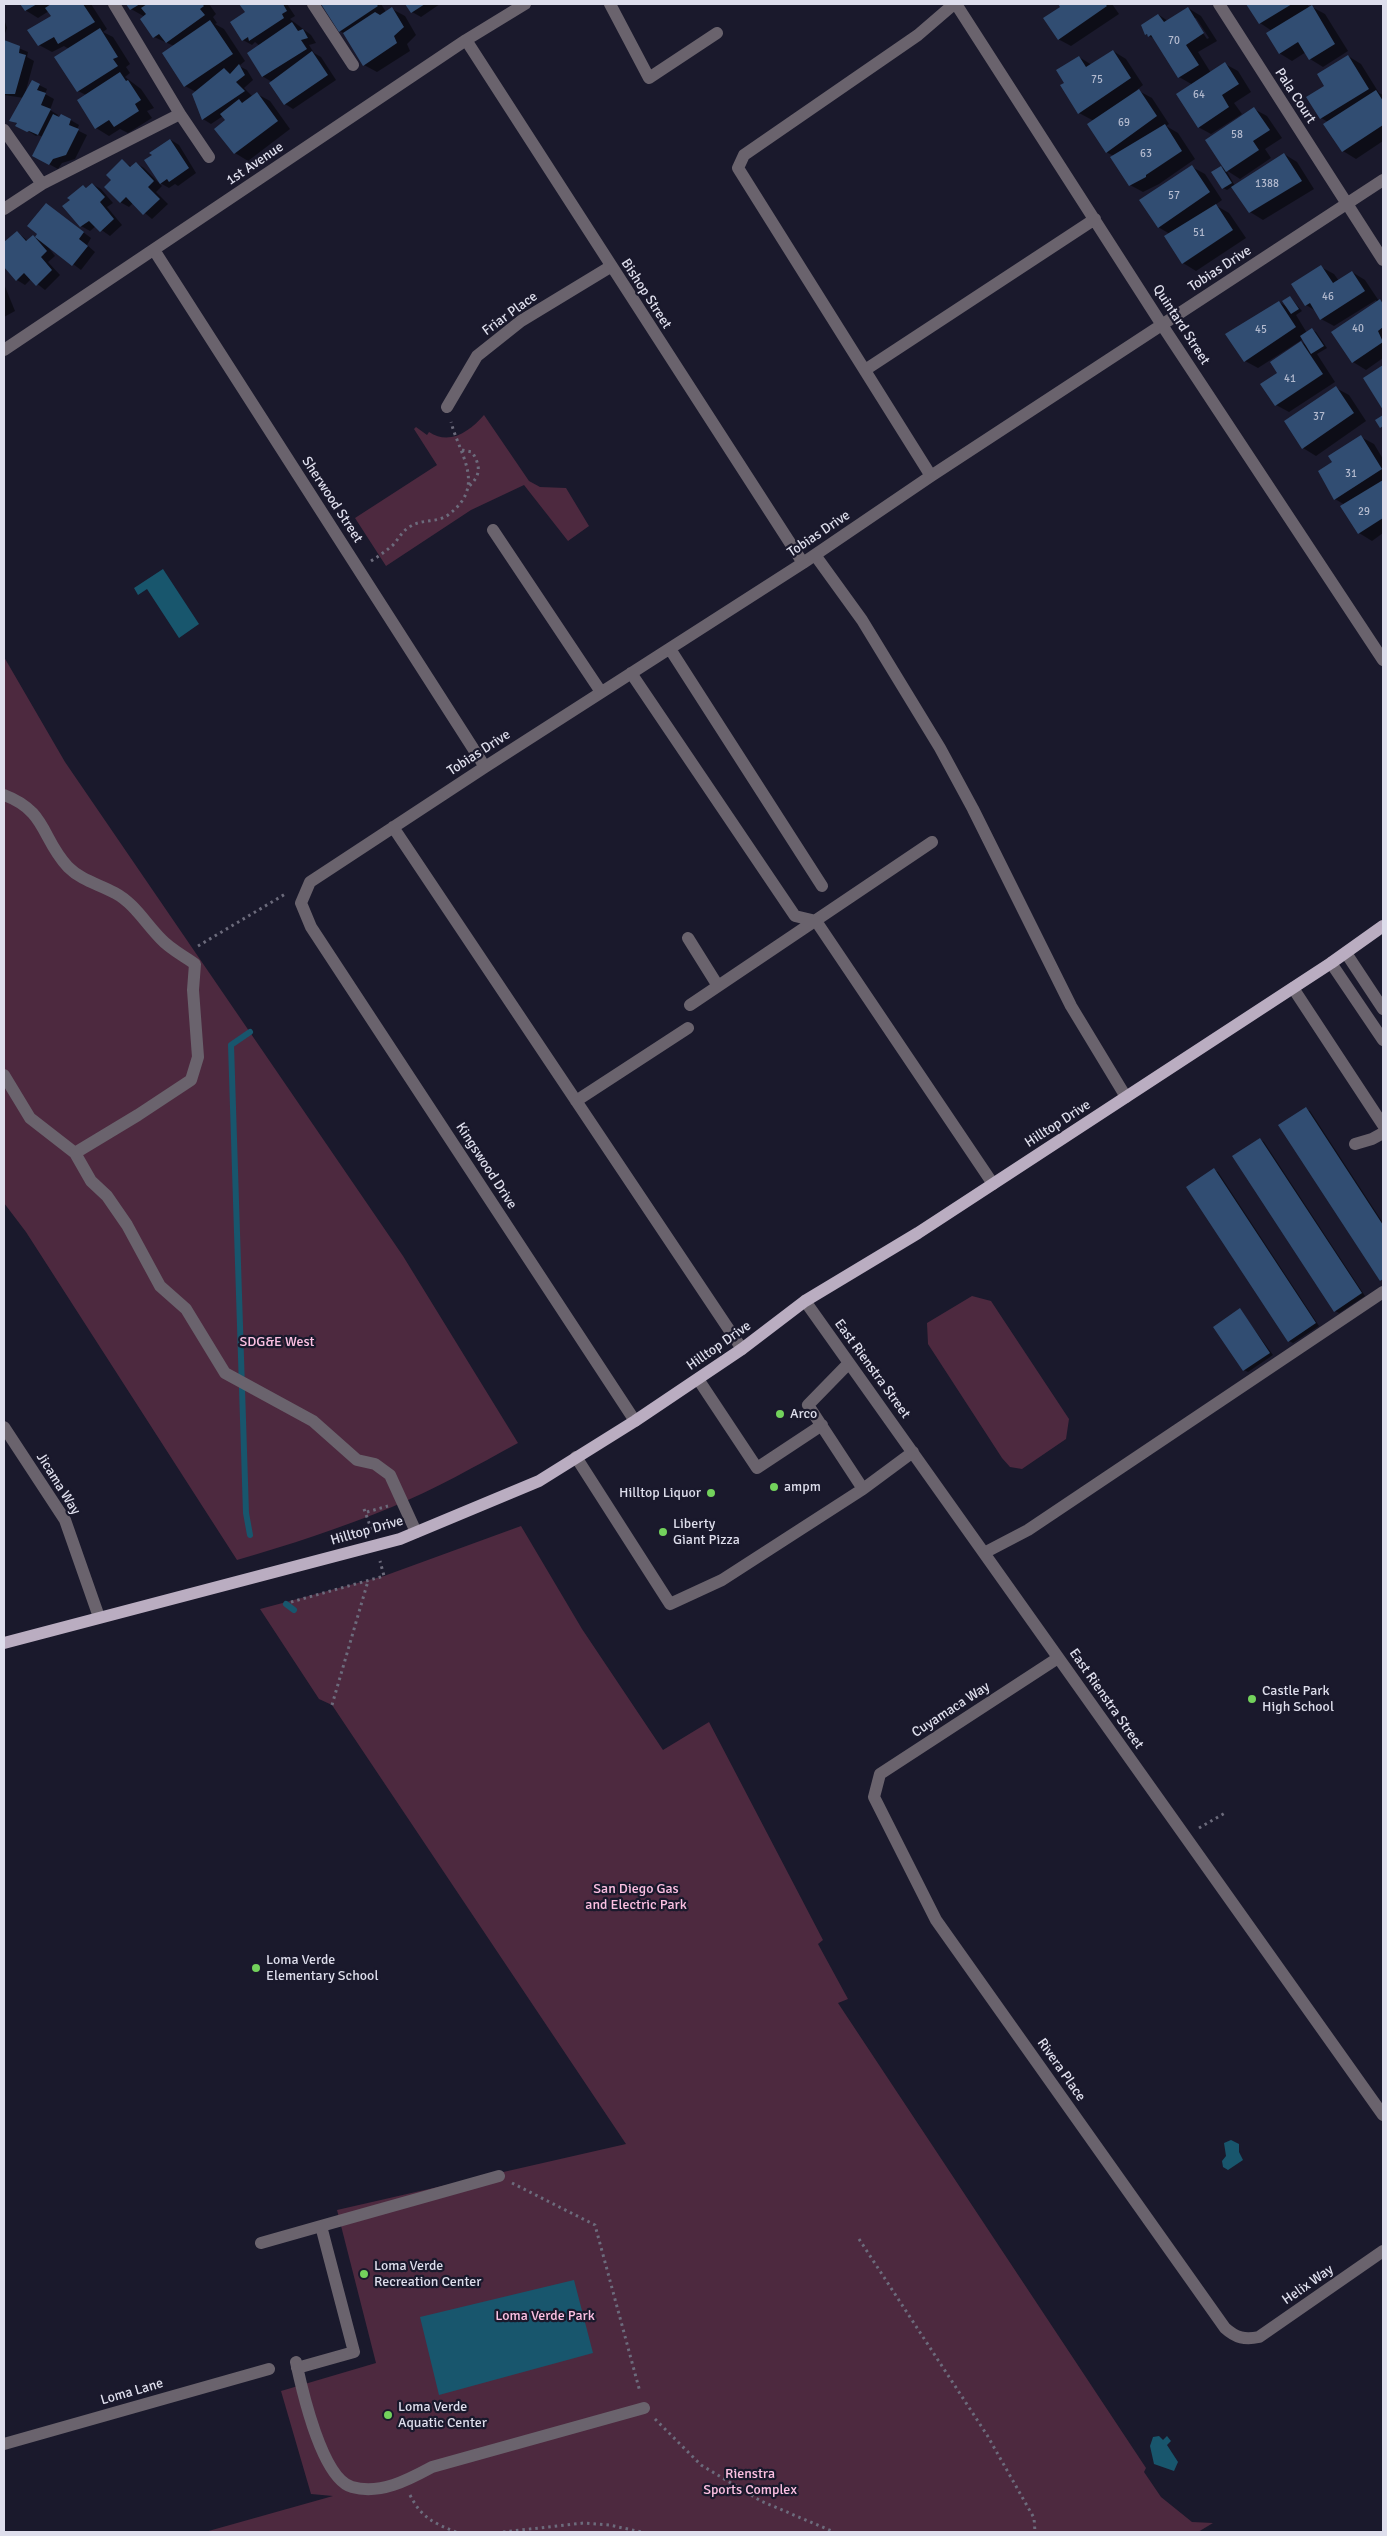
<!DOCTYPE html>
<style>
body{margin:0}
#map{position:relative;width:1387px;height:2536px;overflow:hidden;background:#1a192c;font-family:Signika,sans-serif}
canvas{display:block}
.frame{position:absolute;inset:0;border:5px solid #dedeec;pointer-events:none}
</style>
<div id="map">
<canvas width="1387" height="2536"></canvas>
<div class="frame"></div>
</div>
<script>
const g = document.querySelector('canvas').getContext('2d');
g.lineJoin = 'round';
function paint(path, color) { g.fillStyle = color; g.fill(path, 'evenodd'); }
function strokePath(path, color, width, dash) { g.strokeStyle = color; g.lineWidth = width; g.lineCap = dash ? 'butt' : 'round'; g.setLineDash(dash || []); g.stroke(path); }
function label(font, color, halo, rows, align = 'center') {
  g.font = font + ' Signika,sans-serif'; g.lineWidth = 4.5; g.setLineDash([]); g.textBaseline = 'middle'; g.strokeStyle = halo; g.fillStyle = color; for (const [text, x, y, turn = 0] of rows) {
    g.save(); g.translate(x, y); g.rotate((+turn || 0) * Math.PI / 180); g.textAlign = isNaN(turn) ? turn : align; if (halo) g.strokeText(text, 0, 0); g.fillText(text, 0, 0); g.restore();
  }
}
paint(new Path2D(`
 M484,415l45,66 11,6 26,1 23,38 -21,15 -44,-56 -53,25 -85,56 -31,-48 82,-53 -23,-36 2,-2 11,8 2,-3c21,14 41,-1 55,-17z
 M4,657l61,105 338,494 115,187c-42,23 -83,46 -126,64 -51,21 -103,38 -155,53l-211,-328 -22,-29z
 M972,1296l19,5 78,118 -3,20 -44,30 -12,-2 -8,-9 -74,-114 -1,-21z
 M521,1526l61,103 81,121 46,-28 114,218 -5,4 30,55 -10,4 308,465 -2,4 17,25 31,25 21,1 -15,9h-993l128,-36 -22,-2 -30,-103 95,-28 -39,-153 289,-66 -294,-439 -13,-6 -59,-90 124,-33z`), '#4d293f');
paint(new Path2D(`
 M163,569l36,55 -20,14 -32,-49 -9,6 -4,-7z
 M1231,2140l8,4v8l4,8 -15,10 -5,-3 -1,-6 4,-5 -2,-13z
 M574,2280l19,73 -154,42 -19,-78z
 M1159,2436l4,4 4,-4 4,5 -4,4 11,17 -4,9 -20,-7 -4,-18 3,-9z`), '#18566d');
paint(new Path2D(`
 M22,4h69l16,25 -4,3 10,5 17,27 -4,3 4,6 -5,4 16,12 13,19 -7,3 5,7 -24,15 -8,-4 -11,7 -13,-8 -10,-33 -8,-4 -9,-42 -5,-3 -12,6 -13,-7 14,-29 -4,-5 -11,7 -13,-8z
 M128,4h81l7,10 -3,3 4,6 -2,1 9,5 21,32 -6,5 8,4 6,10 -9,8 9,9 4,-3 13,7 20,28 -42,32 -13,-8 -8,-32 -4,-5 -12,8 -8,-5 -7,-27 -11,-6 -11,-40 -20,-9 -9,-20 -14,-8z
 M241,4h46l8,12 -5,3 21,16 5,8 -7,2 5,8 7,4 15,23 -43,29 -8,-5 -13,-22 -10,-6 -2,-30 -5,-4 -3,3 -9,-5 4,-28z
 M322,4h59l5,8 6,-3 13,7 11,19 -9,9 3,7 -33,21 -13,-7 -19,-31 -5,-3z
 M407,4h33l-19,13 -9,-5z
 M1060,4h52l7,10 -48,32 -13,-7 4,-32z
 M1248,4h59l3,4 2,-1 13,7 23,37 -25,16 -13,-8 -4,-7 -14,9 -13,-8 -7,-22 -12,-8z
 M1188,8l13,8 16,25 -19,11 13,21 14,-9 13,7 13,21 -17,11 8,11 -31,20 -13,-7 -5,-42 -14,-8 -23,-37 -10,-6 13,-19 9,6zM1193,18h3l13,20 -2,1z
 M4,19l3,9 -3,8z
 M4,42l24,10 -1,5 7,4 -9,33 14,-9 8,4 -2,5 9,5 -4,11 8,5 -1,2 3,2 2,-4 17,10 -2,5 10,5 -12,24 -13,4 -4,6 -24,-13 9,-19 -5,-2 -2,1 -25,-16 13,-22 -20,-3z
 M1113,51l13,8 17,26 -6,5 15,8 17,26 -3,2 12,7 17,26 -36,25 -16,8 -13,-7 -16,-29 -8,-4 -12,-31 -15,-8 -14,-29 14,-27 13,8z
 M1348,56l13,8 18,29 4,2v46l-27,18 -13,-8 -18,-27 3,-2 -7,-4z
 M1254,109l13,7 15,22 -17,11 6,9 -31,21 -14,-9 9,16 49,-32 13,8 17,27 -51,31 -13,-8 -17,-26 -6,4 -4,-2 -2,-21 6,3z
 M171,140l8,5 17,28 -18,13 -3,-2 -6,4 -9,-5z
 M122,161l10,6 4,-4 8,5 18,18 -6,6 12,12 -16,15 -19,-16 -4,4 -9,-5 -7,-22z
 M1192,167l13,7 17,26 -7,5 14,8 17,25 -50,33 -13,-8 -13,-29 -12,-7z
 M92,184l9,5 12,14 -6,4 15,18 -12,11 -14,-10 -6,5 -9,-5 -10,-26 13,-14 4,3z
 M46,204l45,34 -4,7 8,7 -14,18 -36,-27 10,13 -7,6 12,13 -15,15 -14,-11 -6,6 -8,-5 -13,-15v-22l13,-11 11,9 7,-3 4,-4z
 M1321,267l13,7 5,7 13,-9 13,8 14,21 4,1v56l-17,12 -13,-8 24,-60 -1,-2 -42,26 -13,-7 -5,-8 -10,-6 -13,-20z
 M4,284l11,27 -11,6z
 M1290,297l12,14 -6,4 11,18 5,-3 4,2 11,16 -10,6 18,28 -46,30 -13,-7 2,-32 23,-31 7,4 -5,-7 -45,29 -13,-7 -18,-27 52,-32 8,5z
 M1336,388l13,7 17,26 -50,35 -13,-8 -17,-27z
 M1361,437l13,7 9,15v74l-11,8 -13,-8 -14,-28 -10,-6 -13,-21 11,-16z
 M1306,1109l4,2 73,112v58z
 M1260,1139l4,3 101,154 -26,17 -4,-2z
 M1214,1170l4,2 101,154 -26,17 -4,-2z
 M1240,1310l33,45 -25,17 -4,-2z`), '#0007');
strokePath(new Path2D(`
 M250,1535l-4,-22 -15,-468 19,-13
 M286,1604l8,6`), '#18566d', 6);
paint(new Path2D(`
 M20,4h17l-12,7z
 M51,4h32l12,18 -37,22 -4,-7 -16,9 -11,-16 24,-14 -6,-8z
 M126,4h14l-10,6z
 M147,4h55l2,2 -4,3 5,6 -39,28 -7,-9 -6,4 -13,-19 6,-5 -5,-6z
 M239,4h44l4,7 -5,3 2,4 -35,23 -1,-4 -6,4 -12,-19 15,-10z
 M321,4h55l2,2 -39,26z
 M405,4h20l-14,9z
 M1058,4h47l2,2 -49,34 -15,-22 17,-11z
 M1246,4h46l-33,20z
 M1312,5l23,39 -26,16 -11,-18 -19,12 -13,-21z
 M392,7l12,20 -10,9 3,7 -34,23 -20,-33 32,-21 5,3z
 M1188,7l16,26 -18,12 13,20 -21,13 -27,-43 -3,2 -1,-3 -2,1 -4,-10 17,-11 6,8z
 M210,20l23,34 -49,33 -22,-34z
 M292,22l6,9 5,-2 5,9 -7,2 6,9 -45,28 -15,-24z
 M100,28l18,29 -5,2 5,7 -41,26 -23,-35z
 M4,40l16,6 -1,7 7,2 -11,39h-11z
 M1113,50l18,28 -53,36 -18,-29 4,-2 -8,-13 23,-14 7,11z
 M312,51l16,24 -44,30 -15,-22z
 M1348,55l21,34 -49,30 -14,-22 18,-11 -7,-12z
 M1225,62l14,22 -17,11 7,12 -31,21 -22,-34z
 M239,64l6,11 -9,7 9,9 -43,29 -10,-26 32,-26 6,6z
 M120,72l6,9 2,-1 13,20 -6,4 4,7 -25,16 -5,-7 -14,9 -18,-29z
 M32,80l8,4 -3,6 9,3 -5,12 10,4 -13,26 -9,-4 -2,1 -12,-6 2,-3 -8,-2z
 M1139,89l18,27 -51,37 -19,-29z
 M1376,90l7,11v24l-41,27 -19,-28z
 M257,92l21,29 -44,33 -20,-25 11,-9 -5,-6 19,-15 3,4z
 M1254,107l16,23 -17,11 6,9 -33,22 -21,-32z
 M53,114l6,3 2,-3 10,5 -2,6 10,4 -13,26 -13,4 -4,6 -17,-9z
 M1165,124l17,27 -36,24v2l-17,9 -19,-29z
 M170,139l19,29 -20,14 -2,-3 -7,5 -16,-24 8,-5 -3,-2z
 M1284,153l18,28 -53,32 -18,-26z
 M122,159l8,8 6,-5 18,19 -6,6 12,12 -17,16 -17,-18 -6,6 -16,-16 7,-7 -5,-5z
 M1192,165l18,27 -52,36 -19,-28z
 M1221,166l11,17 -10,6 -11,-17z
 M92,183l13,14 -5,5 14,17 -14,13 -11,-11 -9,6 -18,-21 8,-6 -3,-2 16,-13 3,3z
 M46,203l38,29 -5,7 9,7 -16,20 -37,-29 2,-3 -10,-8z
 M1216,204l17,26 -51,34 -18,-28z
 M17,231l9,10 7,-6 14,16 -6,6 11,13 -16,16 -12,-13 -8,8 -12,-14v-25z
 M1321,265l12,18 19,-12 13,20 -45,29 -10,-17 -5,3 -14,-22z
 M1290,296l9,13 -8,5 -9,-13z
 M1380,299l3,5v23l-5,4 5,11 -31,21 -21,-31z
 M1279,301l17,26 -52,35 -19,-28z
 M1312,328l12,18 -13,8 -11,-18z
 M1301,341l22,33 -48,32 -15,-22 17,-11 -7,-11z
 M1383,365v45l-20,-32z
 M1336,386l18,27 -52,36 -18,-28z
 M1383,415v11l-3,2 -5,-8z
 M1361,435l21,34 -48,31 -16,-29 14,-9 -4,-6z
 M1383,480v38l-25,16 -18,-28z
 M1306,1107l77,118v54l-3,2 -102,-156z
 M1260,1138l102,155 -28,19 -102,-156z
 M1214,1168l102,155 -28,19 -102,-155z
 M1240,1308l30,45 -27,18 -30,-44z`), '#314d72');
strokePath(new Path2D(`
 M462,450l10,2c9,14 9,24 -4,35
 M371,561c8,-5 15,-10 22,-16 6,-7 10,-15 18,-19 11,-7 26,-3 37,-11 39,-29 12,-59 3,-93
 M198,946l89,-53
 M364,1509l8,22
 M367,1512l21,-6
 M291,1602l93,-26 -4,-15
 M332,1705l36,-124
 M1199,1828l26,-15
 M512,2183l83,42 45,167
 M859,2239l128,196 47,83 1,14
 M655,2419l46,46 60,36 73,31
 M410,2495c11,22 23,28 46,37
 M503,2532l81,-9 25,2 33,7`), '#6c6b7c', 3, [2.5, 4]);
strokePath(new Path2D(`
 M114,4l66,110 29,43
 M313,4l40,61
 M610,4l39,74 68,-45
 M956,4l206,321 221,335
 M1219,4l164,256
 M466,40l337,523
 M4,130l38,54 138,-70
 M4,209l38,-25
 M154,250l331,517
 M4,350l462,-310 59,-36
 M865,370l230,-151
 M447,407l30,-51 44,-35 89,-54
 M931,476l-193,-308 6,-13 174,-120 36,-31
 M493,530l108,162
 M815,555l47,65 78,128 33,61 98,197 55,91
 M670,649l152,237
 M631,673l164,243 21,5 177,263
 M4,795c43,16 37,43 64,72 14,14 31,17 47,26 19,10 31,31 46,46 9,10 23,17 34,25l-2,26 5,67 -7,23 -53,35 -63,38 16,28 16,15 20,29 33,61 26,23 39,64 88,48 44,39 18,4 15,11 26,57
 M393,827l349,522
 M688,938l30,48
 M1346,953l37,56
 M1331,963l52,77
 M1293,988l90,137
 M690,1005l242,-163
 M4,1075l26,43 45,35
 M576,1101l112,-73
 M1355,1144l17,-5 11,-6
 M805,1301l578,814
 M849,1363l-41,42 55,84
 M698,1379l59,89 65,-43
 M635,1421l-324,-494 -10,-24 9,-21 175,-115 318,-204 128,-87 452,-296
 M4,1427l61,93 34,97
 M576,1457l94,147 52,-24 141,-91 50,-37
 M984,1553l44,-23 355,-238
 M1058,1658l-178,116 -6,23 62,123 289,408c11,10 20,12 34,9l124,-86
 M321,2226l178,-50
 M261,2243l60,-17 33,126 -57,16
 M296,2362c6,28 26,117 56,125 28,8 56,-7 80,-20l212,-59
 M4,2444l265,-75`), '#6a636d', 12);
strokePath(new Path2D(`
 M4,1643l396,-104 139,-58 96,-60 107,-72 63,-48 113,-68 413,-270 52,-37`), '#baadc1', 12);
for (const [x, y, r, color] of [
 [780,1414,5,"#73d25c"],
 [774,1487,5,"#73d25c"],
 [711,1493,5,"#73d25c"],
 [663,1532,5,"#73d25c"],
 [1252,1699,5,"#73d25c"],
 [256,1968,5,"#73d25c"],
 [364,2274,5,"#73d25c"],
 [388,2415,5,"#73d25c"]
]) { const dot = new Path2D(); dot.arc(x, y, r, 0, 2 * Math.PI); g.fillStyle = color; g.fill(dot); strokePath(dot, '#1a192c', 2); }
label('11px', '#b3bace', null, [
 ["70",1174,41],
 ["75",1097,80],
 ["64",1199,95],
 ["69",1124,123],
 ["58",1237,135],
 ["63",1146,154],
 ["1388",1267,184],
 ["57",1174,196],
 ["51",1199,233],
 ["46",1328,297],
 ["40",1358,329],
 ["45",1261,330],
 ["41",1290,379],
 ["37",1319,417],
 ["31",1351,474],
 ["29",1364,512]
]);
label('14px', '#dedeec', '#1a192c', [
 ["Pala Court",1295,96,57],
 ["1st Avenue",255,164,-34],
 ["Tobias Drive",1220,269,-33],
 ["Bishop Street",646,294,57],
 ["Friar Place",510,314,-36],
 ["Quintard Street",1181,325,57],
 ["Sherwood Street",332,500,57],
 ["Tobias Drive",819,534,-34],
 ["Tobias Drive",479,753,-33],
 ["Hilltop Drive",1058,1124,-33],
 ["Kingswood Drive",486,1166,57],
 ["Hilltop Drive",719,1346,-35],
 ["East Rienstra Street",872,1369,54],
 ["Jicama Way",58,1484,58],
 ["Hilltop Drive",367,1531,-16],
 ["East Rienstra Street",1106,1699,55],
 ["Cuyamaca Way",951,1710,-33],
 ["Rivera Place",1061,2070,55],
 ["Helix Way",1308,2285,-35],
 ["Loma Lane",132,2392,-16]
]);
label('14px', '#fcc0e2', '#1a192c', [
 ["SDG&E West",277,1342],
 ["San Diego Gas",636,1889],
 ["and Electric Park",636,1905],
 ["Loma Verde Park",545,2316],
 ["Rienstra",750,2474],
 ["Sports Complex",750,2490]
]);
label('14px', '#dedeec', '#1a192c', [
 ["Arco",790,1414],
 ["ampm",784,1487],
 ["Hilltop Liquor",701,1493,"right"],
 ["Liberty",673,1524],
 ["Giant Pizza",673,1540],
 ["Castle Park",1262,1691],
 ["High School",1262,1707],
 ["Loma Verde",266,1960],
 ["Elementary School",266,1976],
 ["Loma Verde",374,2266],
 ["Recreation Center",374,2282],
 ["Loma Verde",398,2407],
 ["Aquatic Center",398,2423]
], 'left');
</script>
